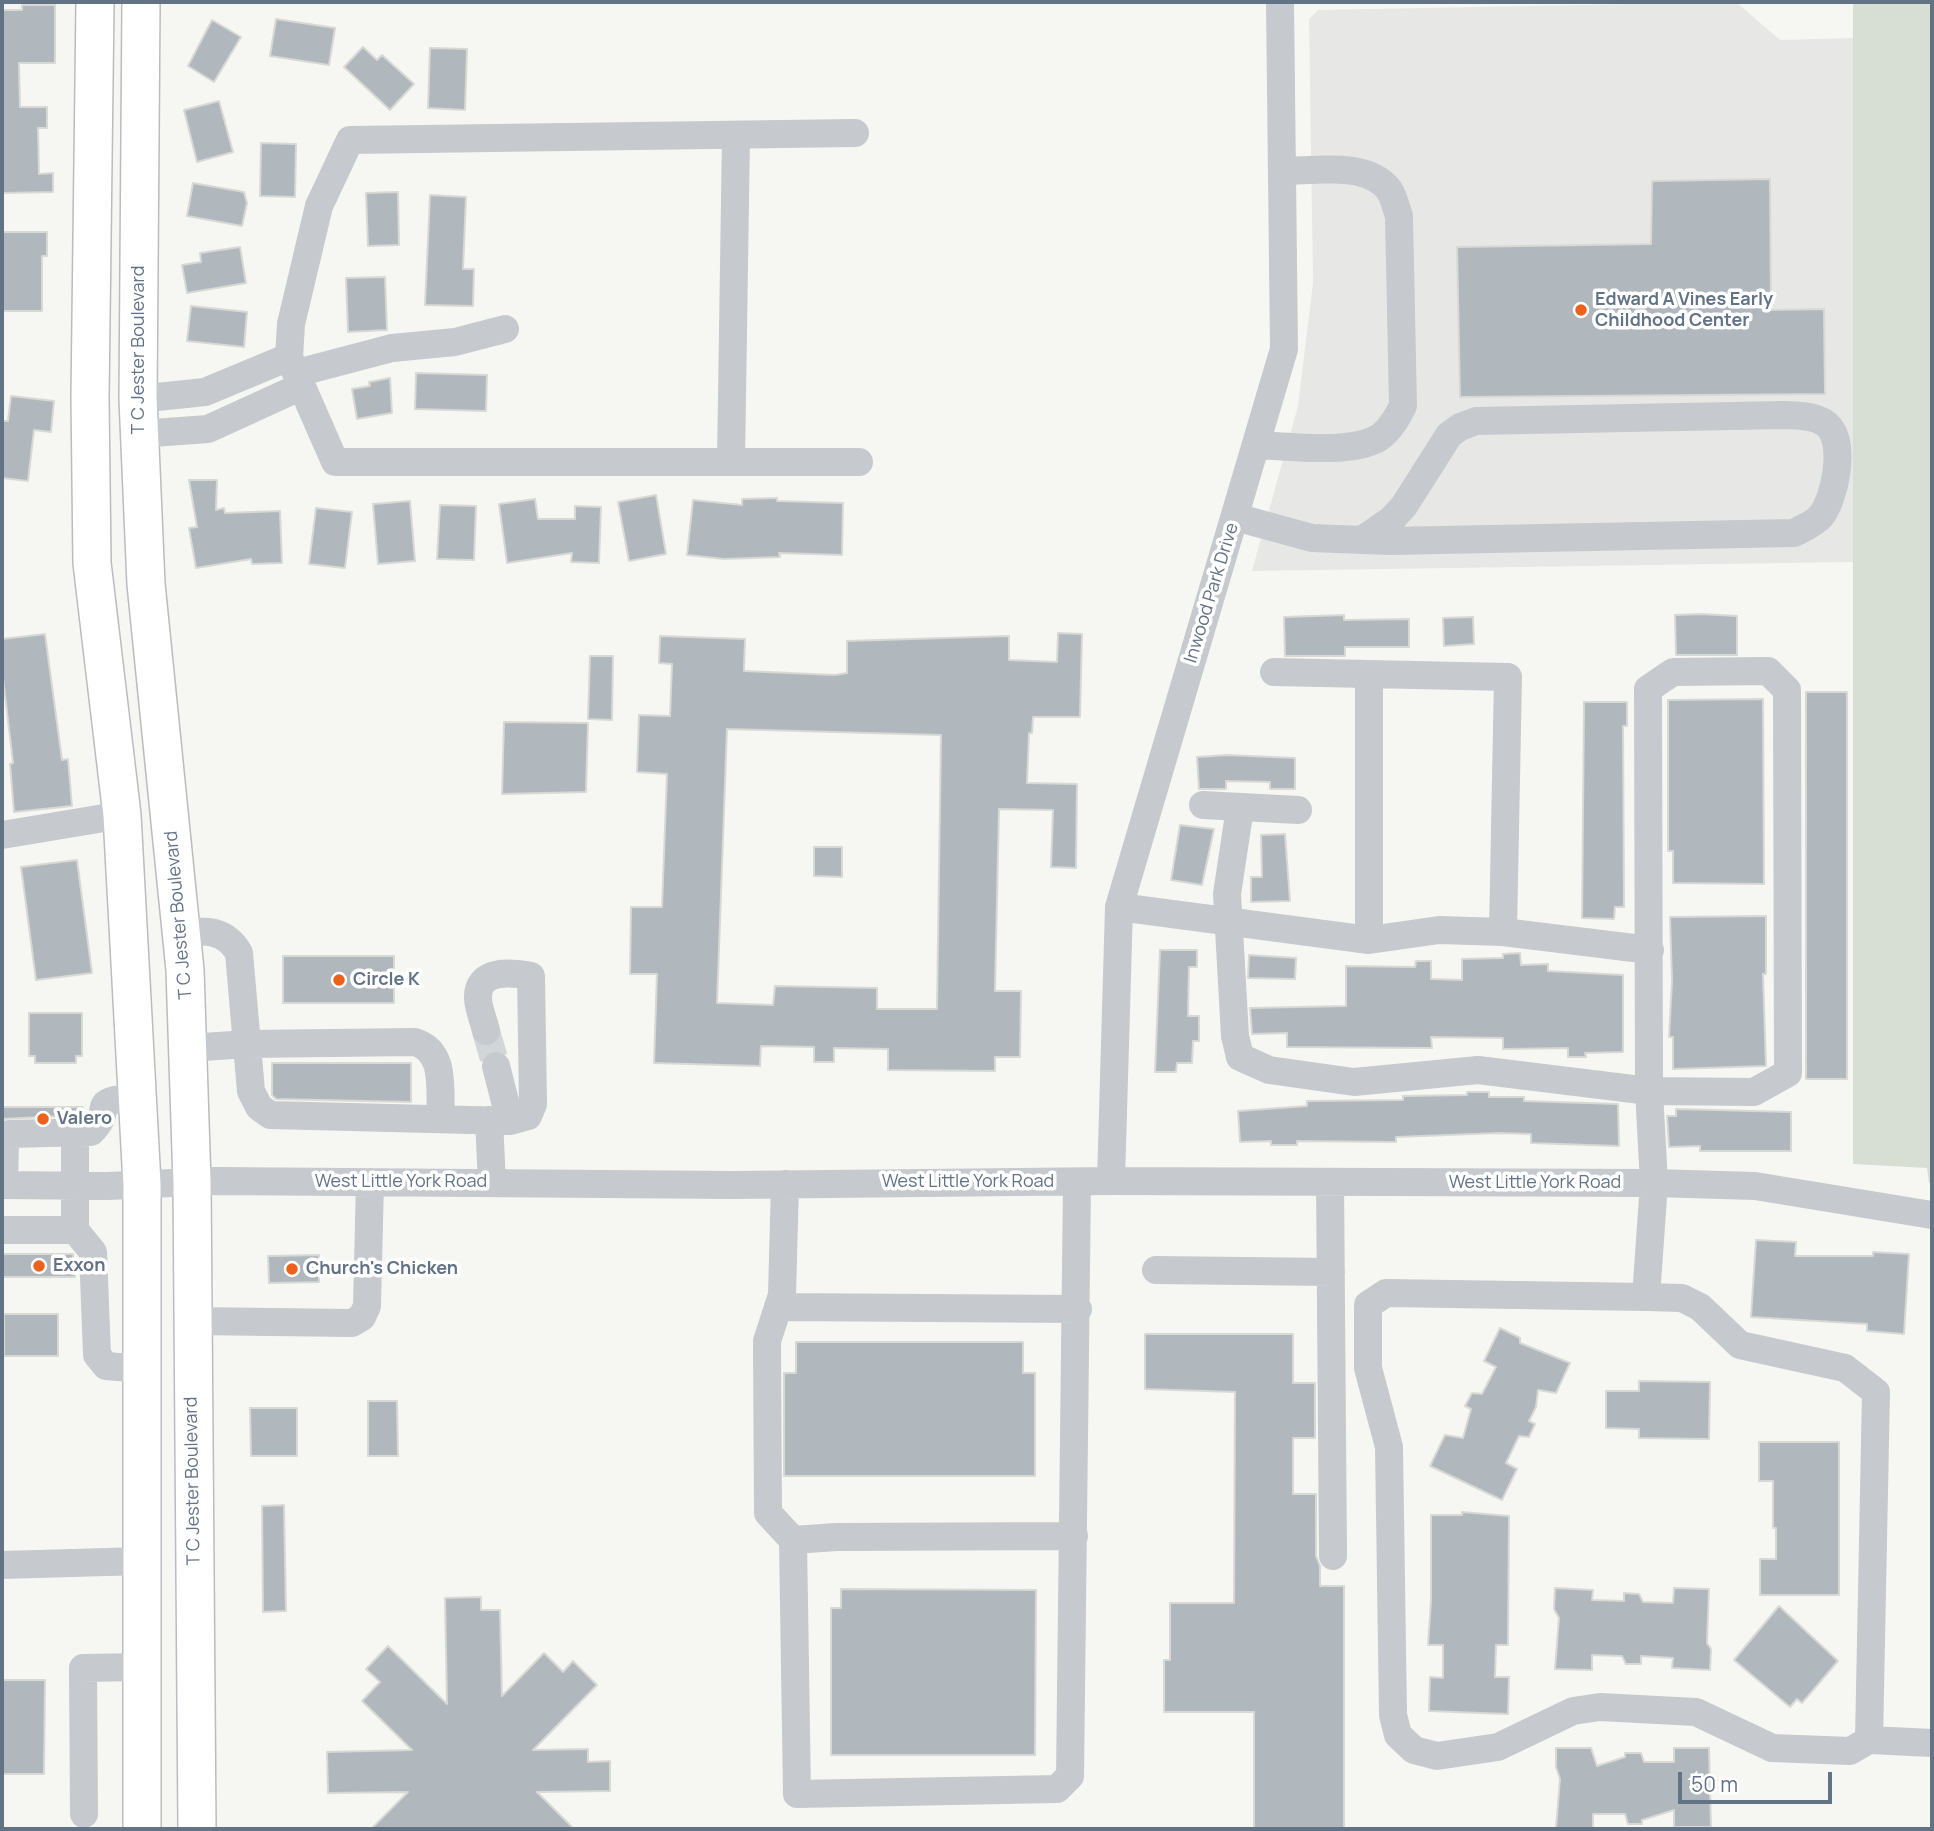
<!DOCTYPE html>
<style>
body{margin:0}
#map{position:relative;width:1934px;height:1831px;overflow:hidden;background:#f6f7f3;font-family:Manrope,sans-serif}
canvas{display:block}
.frame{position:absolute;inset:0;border:4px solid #637386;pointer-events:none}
.scale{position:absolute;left:1678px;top:1772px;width:154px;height:32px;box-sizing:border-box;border:4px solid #637386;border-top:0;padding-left:9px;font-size:21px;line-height:24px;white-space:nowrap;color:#637386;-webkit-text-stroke:5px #fff;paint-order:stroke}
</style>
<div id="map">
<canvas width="1934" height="1831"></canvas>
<div class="frame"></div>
<div class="scale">50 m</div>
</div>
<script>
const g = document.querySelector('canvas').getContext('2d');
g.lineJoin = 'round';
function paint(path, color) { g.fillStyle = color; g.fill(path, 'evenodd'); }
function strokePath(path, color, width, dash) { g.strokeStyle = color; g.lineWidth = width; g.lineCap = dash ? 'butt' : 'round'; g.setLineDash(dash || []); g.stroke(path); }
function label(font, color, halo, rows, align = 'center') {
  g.font = font + ' Manrope,sans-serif'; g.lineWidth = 7; g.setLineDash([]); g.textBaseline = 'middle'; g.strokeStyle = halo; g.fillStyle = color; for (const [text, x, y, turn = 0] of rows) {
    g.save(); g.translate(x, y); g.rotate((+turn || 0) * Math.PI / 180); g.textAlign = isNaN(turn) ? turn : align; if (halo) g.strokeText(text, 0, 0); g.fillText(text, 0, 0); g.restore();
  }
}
paint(new Path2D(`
 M1736,2l44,38 73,-2v524l-601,9 46,-165 15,-123 -4,-264 9,-9z`), '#e7e8e6');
paint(new Path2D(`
 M1853,2h79v1181h-3l-2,-15 -74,-4z`), '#d7dfd4');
const building = new Path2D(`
 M22,5h33v58h-36l1,44h27v21h-9l1,46 14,-1v19l-51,1v-183h20z
 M276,19l59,9 -6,37 -59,-9z
 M212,20l29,17 -27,45 -26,-16z
 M363,47l14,13 5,-5 32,29 -24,26 -46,-43z
 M430,48l37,1 -2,61 -37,-2z
 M219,101l14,51 -36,10 -13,-52z
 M261,143l35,1 -1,53 -35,-1z
 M1770,179l1,131 53,-1 1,85 -365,3 -3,-150 194,-3 1,-63z
 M193,183l51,9 3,11 -5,23 -55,-10z
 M398,192l1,53 -31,1 -2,-53z
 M430,195l36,2 -3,72h11l-1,37 -48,-1z
 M2,232h45v24h-5v55h-40z
 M240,247l6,36 -59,10 -5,-28 19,-3 -1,-9z
 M385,277l2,53 -39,2 -2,-54z
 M191,306l56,6 -3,35 -57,-6z
 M416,373l71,2 -1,36 -71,-2z
 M390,378l2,35 -35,6 -5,-30 18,-3 -1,-4z
 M11,396l43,5 -3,31 -17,-2 -6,51 -26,-3v-57h6z
 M189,480h28l-1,30 8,-2 1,5 55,-2 2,52 -30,1 -1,-5 -55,9 -7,-40 8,-1z
 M656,495l10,59 -37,7 -11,-59z
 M777,498v3l66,2 -1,52 -63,-2 1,4 -56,2 -37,-4 6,-55 49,5v-6z
 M535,499l3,20h37v-13l26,1 -2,56 -28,-1 1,-9 -65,10 -8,-59z
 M410,501l5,60 -37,3 -5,-60z
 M440,505l36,1 -2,54 -37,-1z
 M316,508l36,4 -7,56 -36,-4z
 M1701,614l36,2v39h-61l-1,-40z
 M1344,615v5l65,-1v28h-64v9h-60l-1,-39z
 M1473,617l1,27 -30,2 -1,-28z
 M1058,633l24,1 -2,83h-47l-1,16h-3l-2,50 50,1 -1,84 -25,-1 2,-57 -54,-1 -4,182h26l-1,66h-25v14l-107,-1v-21l-54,-1v14h-20v-15l-53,-1 -1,20 -106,-3 3,-89h-27l1,-67h31l5,-133 -30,-2 2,-57 31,1 2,-52 -13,-1 1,-27 85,3 -1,32 91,4 12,-2v-32l162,-5v24l48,2zM727,729l214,6 -4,274h-60v-21l-102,-2 -2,19 -56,-2z
 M45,634l17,126 6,-1 4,47 -58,6 -4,-48 3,-1 -11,-94v-30z
 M590,656h23l-1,64 -24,-1z
 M1806,692h41v387h-41z
 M1763,699l1,185 -91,-1v-32h-5v-151z
 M1584,702h43v24h-4l1,181h-9l-1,12 -32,-1z
 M504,722l84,1 -2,69 -84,2z
 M1227,755l68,3v31h-25v-7l-44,-1v8h-27l-2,-32z
 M1180,825l34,4 -12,56 -31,-5z
 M1285,834l5,67 -39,1v-25h11l-1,-42z
 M814,847h28v30l-28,-1z
 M77,860l15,113 -56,7 -15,-113z
 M1766,916v58h-3l3,92 -93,3v-32h-4l3,-56 -2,-64z
 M1160,950h37v17h-8l-1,49h11v25h-6l-1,22h-15l-1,9h-21z
 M1520,953l1,12 27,-1v7l75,4v77l-38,1 1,4h-18v-9l-65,1v-11l-72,-1 1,11 -145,-1v-14l-35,1 -2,-26 96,-2v-40l69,1 1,-6h15v18l31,1v-21l41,-1v-4z
 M1249,955l47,3 -1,21 -47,-1z
 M283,956h111v47h-111z
 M29,1013h53v43h-6v7h-41v-7h-6z
 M272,1063h139v39l-135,-3 -4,-4z
 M1467,1092h22v5h35v4l94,3 1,42 -88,-3v-9l-32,-1 -103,4v5l-99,-1v4h-26v-4l-31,1 -2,-31 69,-5v-5l96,-1v-4l64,-1z
 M2,1107h81v8l-81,4z
 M1676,1109l115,3v39h-91v-5l-31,1 -2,-31h9z
 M1756,1240l40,2 -1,14h78v-4l36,2 -5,80 -37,-3v-7l-116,-7z
 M2,1254h71l2,23h-73z
 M319,1255v27l-50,1 -1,-27z
 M4,1314h54v42h-54z
 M1500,1328l20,10v5l50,20 -14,30 -18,-3 -2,17 -7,14 6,3 -6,13 -10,-1 -13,27 11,6 -15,31 -72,-34 15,-31 18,3 8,-29 -6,-3 7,-13 10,1 14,-27 -12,-6z
 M1145,1334h148v49h22v55h-22v56h23v62l4,10v20h24v243h-90v-117h-90v-52h6v-57h64l1,-211 -90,-3z
 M796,1342h227v31h12v103h-251v-103h12z
 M1639,1381l71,1 -1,57 -70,-1v-9l-33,-1v-37h33z
 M368,1401h29l1,55h-30z
 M250,1408h47v48h-46z
 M1759,1442h80v153h-79v-36h16v-31h-3v-47h-14z
 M284,1505l2,106 -23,1 -1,-106z
 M1462,1512l47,4 -1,129h-12l-1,32h14l-1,37 -79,-3 1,-34 13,1v-33h-15l3,-44v-86h31z
 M1555,1588l38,2 -1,10 32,1v-8l15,1 4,8 30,1 1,-15 35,1 -2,54 4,6 -1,21 -38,-2 1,-10 -32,-2v8h-15l-4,-8 -30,-1v15l-37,-1 4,-51 -5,-9z
 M841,1589l195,1 -1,165h-204v-147h10z
 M481,1597v13h19l2,86 42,-43 19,19 10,-11 24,24 -64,65 55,-1v13l22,-1v30l-73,1 37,37h-203l37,-37 -80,1 -1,-41 85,-2 -50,-49 18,-19 -14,-13 22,-23 59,58 -2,-106z
 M1779,1606l59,55 -36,42 -5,-4 -7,8 -56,-47z
 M2,1680h43l-1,94h-42z
 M1556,1748h35l6,18 28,-9v-4h16l3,9h30v-14h35l2,79h-37v-17l-32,10v4h-14l-3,-10h-32v14h-37l4,-49 -4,-12z`);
paint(building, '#b0b7bd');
strokePath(building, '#d8d8d5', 2);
strokePath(new Path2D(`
 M486,1031l10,35`), '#d1d6d8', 28, [28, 14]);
const major = new Path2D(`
 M95,2l-5,396 2,165 30,252 20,369v645
 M141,2l-3,397 8,185 39,386 7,212 5,647`);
strokePath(major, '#b9bcc0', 40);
strokePath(new Path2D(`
 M855,133l-505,7 -31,66 -28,118 -2,33 46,105h524
 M297,373l95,-25 63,-6 50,-13
 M138,399l67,-7 84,-35
 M139,434l69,-5 94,-43
 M1256,445c32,1 97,10 124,-8 11,-8 17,-20 23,-31l-4,-190c-3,-8 -5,-19 -10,-26 -22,-29 -74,-19 -105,-19
 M731,462l5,-327
 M1235,517l77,21 78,3 404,-8c9,-5 20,-9 27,-17 14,-18 24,-69 9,-88 -10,-13 -32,-12 -46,-13l-308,6 -16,6 -11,8 -45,71 -13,14 -26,18
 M1274,672l234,5 -5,255
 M1203,805l95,5
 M1240,808l-13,86 8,142 5,21 29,13 85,12 124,-12 171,21 105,1 34,-19 -1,-383 -19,-19 -95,1 -25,17 1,402 5,92 -8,114 -260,-4 -18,12v63l21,79 4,268 5,20 16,15 23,6 61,-9 75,-36 27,-4 96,5 76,36 78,3 19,-11 7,-348 -31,-24 -105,-23 -40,-38 -18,-9 -36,-1
 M2,835l120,-20
 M1119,907l250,33 70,-10 64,2 147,18
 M182,932c25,-1 43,-3 57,21l12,138 8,16 11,8 240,6 18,-5 5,-12 -2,-128c-20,-4 -54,-7 -53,22 0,10 6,23 8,33
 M1369,940v-265
 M188,1048l59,-4 168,-2c32,10 24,48 26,77
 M496,1066l14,55
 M489,1120l3,63
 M75,1134v96l18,22 4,103 9,11 36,3
 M1111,1181l8,-274 165,-558 -4,-347
 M1330,1182l3,374
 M785,1184l-3,111 -15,46 1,172 25,27 4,254 260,-5 13,-13 7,-594
 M2,1185l106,1 107,-5 519,4 377,-4 543,2 101,3 177,29
 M4,1185l1,-43 4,-8 82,-2c26,-25 -7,-30 46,-35
 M2,1230h73
 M1156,1270l175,2
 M778,1307l300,2
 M192,1321l160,2 10,-6 5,-11 3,-124
 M793,1540l44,-3 237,-1
 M2,1565l140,-4
 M1869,1740l63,3
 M84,1814l-1,-146 59,-1`), '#c6c9cd', 28);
strokePath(major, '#fff', 37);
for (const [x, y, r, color] of [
 [1581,310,7,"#ee611c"],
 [339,980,7,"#ee611c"],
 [43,1119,7,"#ee611c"],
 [39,1266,7,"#ee611c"],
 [292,1269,7,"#ee611c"]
]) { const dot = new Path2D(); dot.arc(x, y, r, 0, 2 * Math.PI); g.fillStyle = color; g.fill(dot); strokePath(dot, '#fff', 2.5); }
label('bold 18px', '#637386', '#fff', [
 ["Edward A Vines Early",1595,300],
 ["Childhood Center",1595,321],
 ["Circle K",353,980],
 ["Valero",57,1119],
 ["Exxon",53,1266],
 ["Church's Chicken",306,1269]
], 'left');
label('18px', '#637386', '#fff', [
 ["T C Jester Boulevard",139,350,-90],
 ["Inwood Park Drive",1212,593,-73],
 ["T C Jester Boulevard",179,915,-95],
 ["West Little York Road",401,1182],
 ["West Little York Road",968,1182],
 ["West Little York Road",1535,1183],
 ["T C Jester Boulevard",193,1481,-91]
]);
</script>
